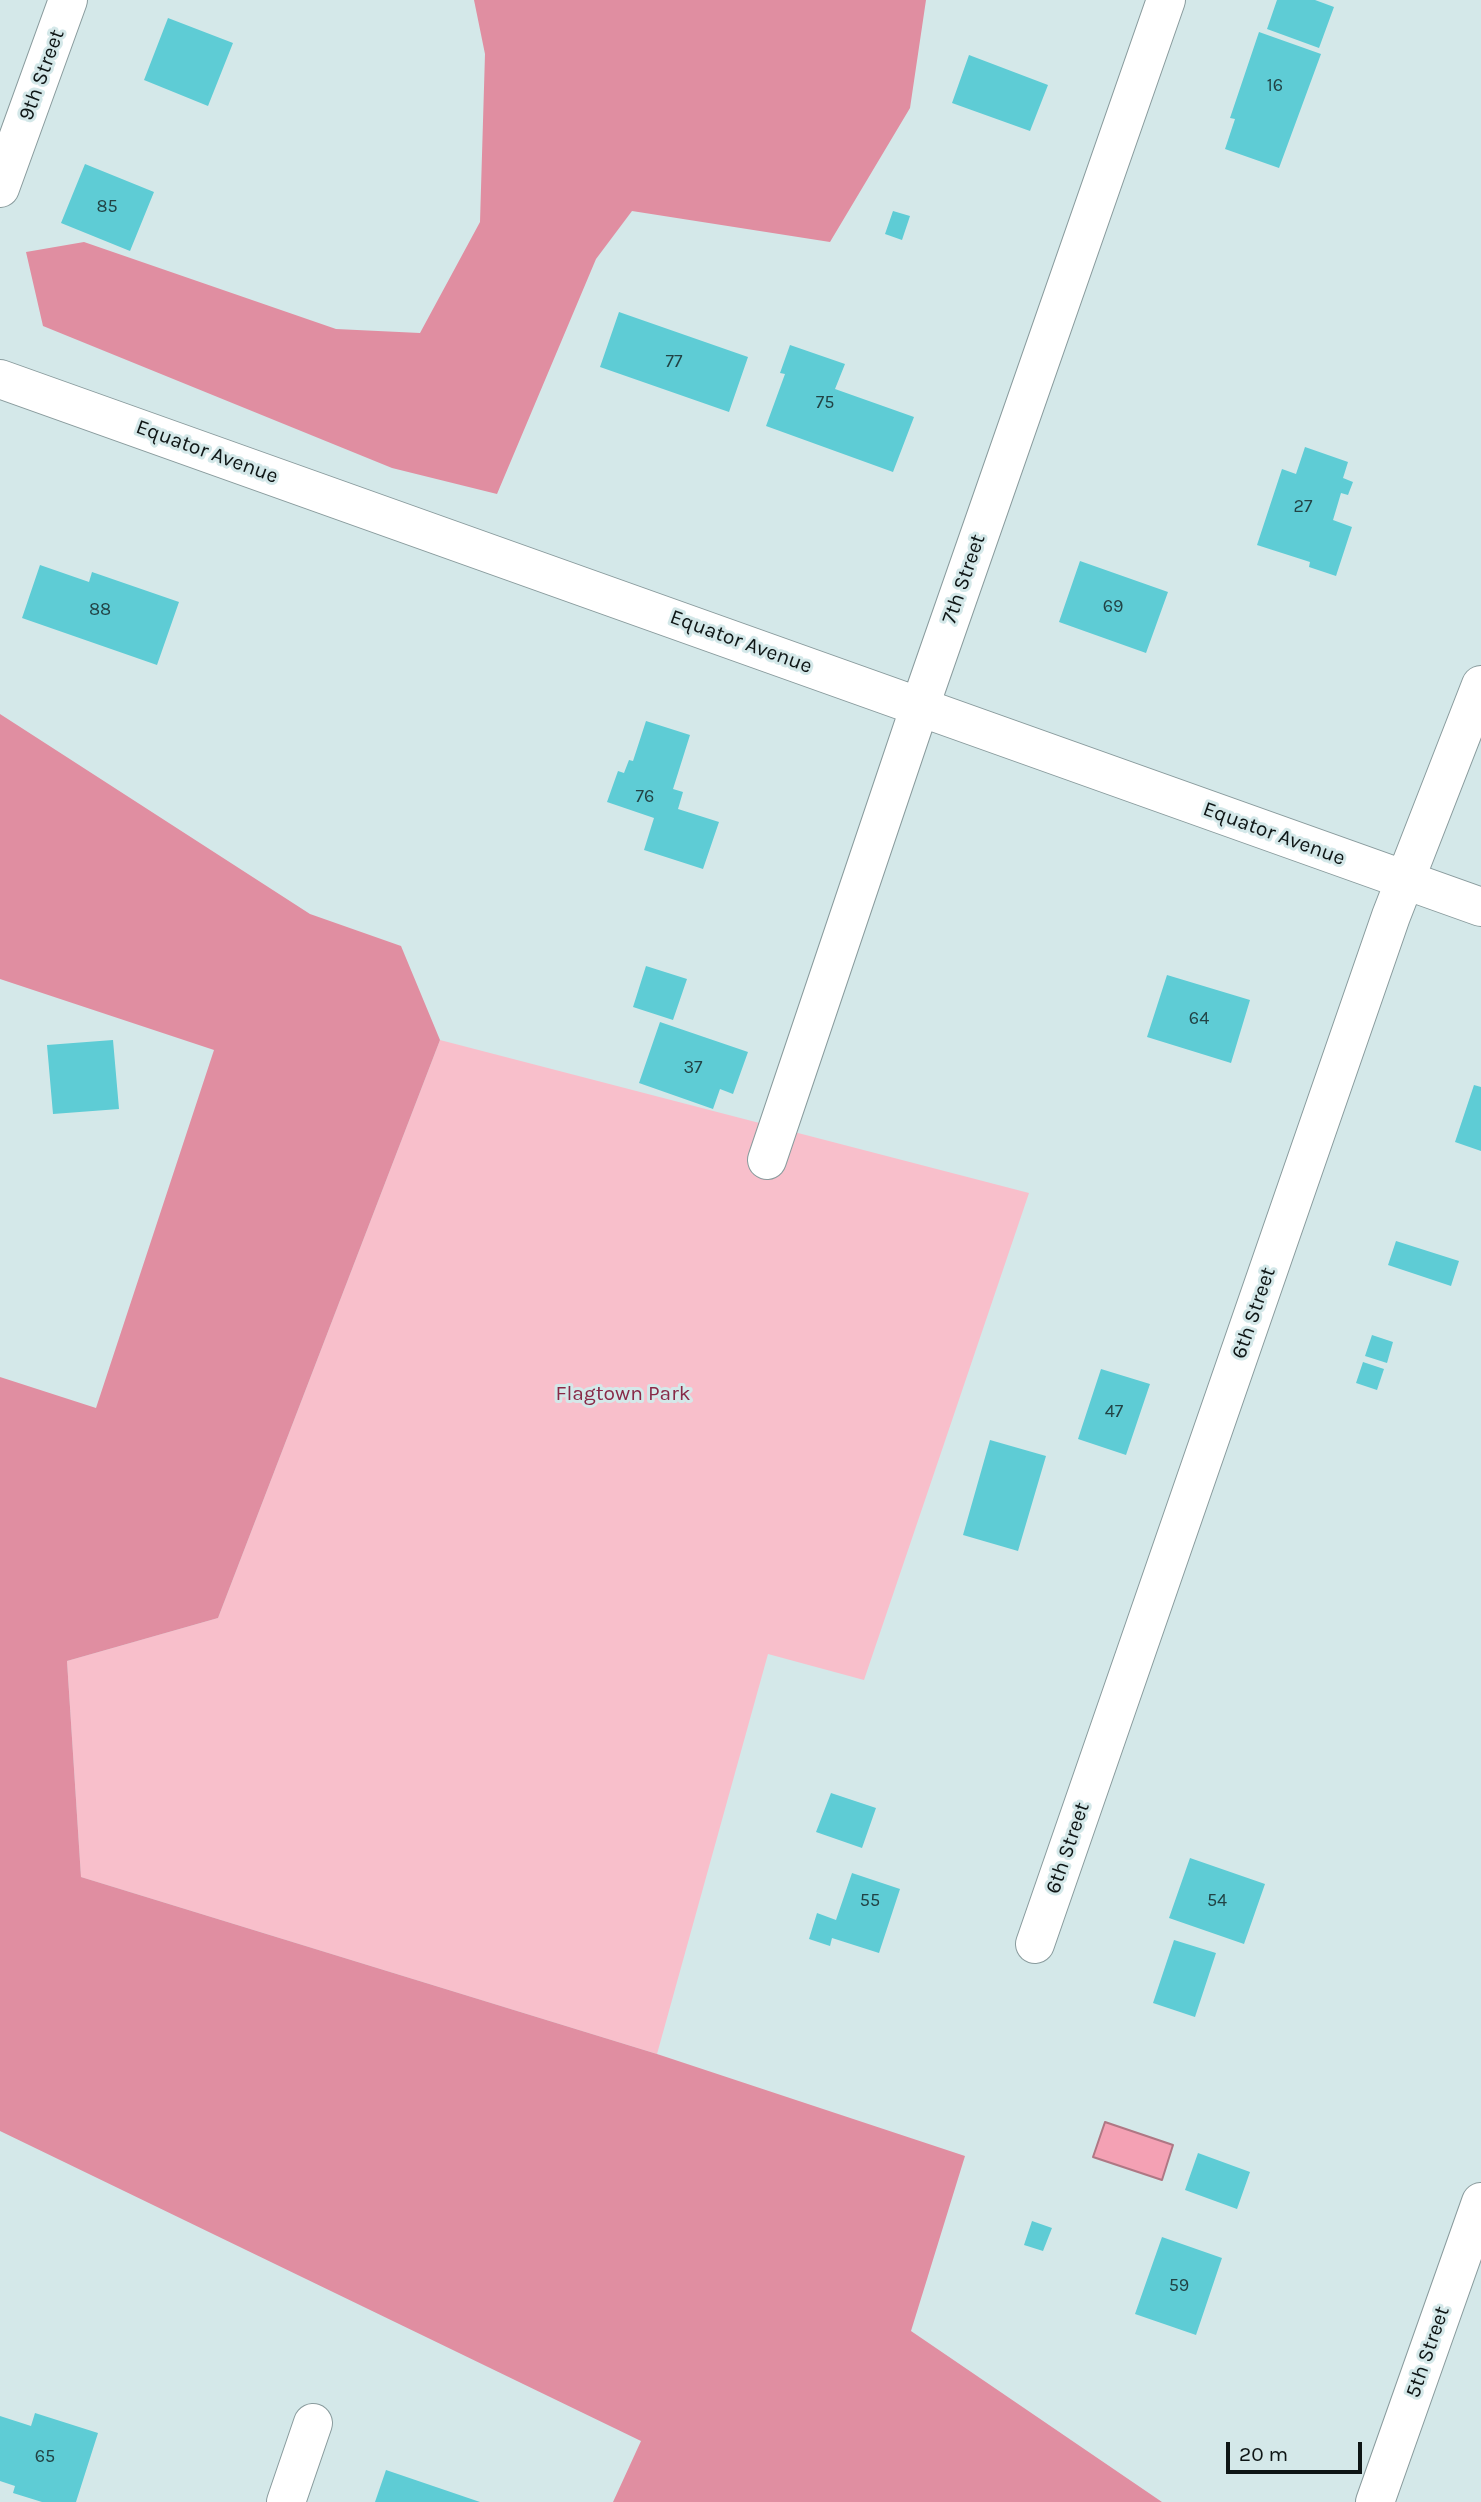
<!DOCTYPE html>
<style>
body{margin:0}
#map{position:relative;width:1481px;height:2502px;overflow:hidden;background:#d4e8e9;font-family:Karla,sans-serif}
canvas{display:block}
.scale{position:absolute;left:1226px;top:2442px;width:136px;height:32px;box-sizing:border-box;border:4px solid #0e1515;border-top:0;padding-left:9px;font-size:21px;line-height:24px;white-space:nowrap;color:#0e1515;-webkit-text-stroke:5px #d4e8e9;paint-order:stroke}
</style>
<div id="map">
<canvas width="1481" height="2502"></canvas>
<div class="scale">20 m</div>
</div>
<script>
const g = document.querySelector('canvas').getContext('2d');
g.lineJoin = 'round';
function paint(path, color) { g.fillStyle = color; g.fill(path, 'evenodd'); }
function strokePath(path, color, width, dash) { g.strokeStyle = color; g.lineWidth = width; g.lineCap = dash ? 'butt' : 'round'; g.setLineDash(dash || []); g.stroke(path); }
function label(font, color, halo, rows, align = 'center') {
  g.font = font + ' Karla,sans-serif'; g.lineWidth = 6; g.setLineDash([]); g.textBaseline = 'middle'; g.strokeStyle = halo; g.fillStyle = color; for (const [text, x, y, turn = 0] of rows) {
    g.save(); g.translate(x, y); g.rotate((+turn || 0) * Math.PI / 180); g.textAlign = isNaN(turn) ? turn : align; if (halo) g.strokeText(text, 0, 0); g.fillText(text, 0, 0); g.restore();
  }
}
paint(new Path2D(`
 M440,1040l589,153 -165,487 -96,-26 -111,400 -576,-177 -14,-216 151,-43z`), '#f8bfcb');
paint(new Path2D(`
 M474,0h452l-16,108 -80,134 -198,-31 -36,48 -99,235 -105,-26 -349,-142 -17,-74 58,-10 252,87 84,4 60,-111 5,-168z
 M0,714l310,200 91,32 39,94 -222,578 -151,43 14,216 576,177 308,102 -54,175 251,171h-549l28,-61 -641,-310v-754l96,31 118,-358 -214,-71z`), '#e08ea1');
const water = new Path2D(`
 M1105,2122l68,23 -11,35 -69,-23z`);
paint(water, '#f4a1b4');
strokePath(water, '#af7784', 2);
paint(new Path2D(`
 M1277,0h38l19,7 -15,41 -52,-19z
 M168,18l65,25 -25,63 -64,-26z
 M1259,32l62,22 -42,114 -54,-19 10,-30 -5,-1z
 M969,55l79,30 -18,46 -78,-28z
 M85,164l69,28 -24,59 -69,-28z
 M893,211l17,5 -8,24 -17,-6z
 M619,312l129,45 -19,55 -129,-45z
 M790,345l55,19 -10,25 79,28 -21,55 -127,-46 19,-52 -5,-1z
 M1305,447l43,15 -5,16 10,4 -5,13 -7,-2 -8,27 19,7 -16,49 -27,-9 1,-5 -53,-17 25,-76 14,5z
 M1080,561l88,31 -22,61 -87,-31z
 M40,565l49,17 3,-10 87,30 -22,63 -135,-47z
 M646,721l44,14 -17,54 10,3 -5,17 41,13 -16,47 -59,-19 10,-32 -47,-16 11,-31 6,2 5,-13 4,1z
 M646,966l41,13 -14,41 -40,-13z
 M1167,975l83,25 -19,63 -84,-26z
 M660,1022l88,30 -15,42 -13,-5 -7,20 -74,-26z
 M113,1040l6,69 -66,5 -6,-69z
 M1474,1085l7,2v64l-26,-9z
 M1396,1241l63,20 -8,25 -63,-21z
 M1372,1335l21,7 -6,21 -22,-7z
 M1363,1362l21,7 -7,21 -21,-7z
 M1101,1369l49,15 -24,71 -48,-16z
 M990,1440l56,16 -28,95 -55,-16z
 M831,1793l45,15 -14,40 -46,-16z
 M1190,1858l75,26 -21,60 -75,-26z
 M852,1873l48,16 -21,64 -47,-15 -2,8 -21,-7 8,-26 19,7z
 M1174,1940l42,13 -21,64 -42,-14z
 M1198,2153l52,19 -13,37 -52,-19z
 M1032,2221l20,7 -9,23 -19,-6z
 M1162,2237l60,21 -26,77 -61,-21z
 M35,2413l63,20 -22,69h-34l-29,-9 2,-7 -15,-5v-65l31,10z
 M386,2470l94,32h-105z`), '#5eccd5');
const minor = new Path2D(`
 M0,188l68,-188
 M0,379l1481,528
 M767,1160l153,-454 246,-706
 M1035,1944l356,-1028 90,-231
 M286,2502l27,-79
 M1375,2502l106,-300`);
strokePath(minor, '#899b9d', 40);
strokePath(minor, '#fff', 38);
label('18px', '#224345', null, [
 ["16",1275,86],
 ["85",107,207],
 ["77",674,362],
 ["75",825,403],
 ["27",1303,507],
 ["69",1113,607],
 ["88",100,610],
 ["76",645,797],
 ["64",1199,1019],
 ["37",693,1068],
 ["47",1114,1412],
 ["55",870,1901],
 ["54",1217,1901],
 ["59",1179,2286],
 ["65",45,2457]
]);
label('21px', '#0e1515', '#d4e8e9', [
 ["9th Street",42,75,-70],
 ["Equator Avenue",207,452,20],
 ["7th Street",964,579,-71],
 ["Equator Avenue",741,642,20],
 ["Equator Avenue",1274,834,20],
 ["6th Street",1254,1313,-71],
 ["6th Street",1068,1848,-71],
 ["5th Street",1428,2352,-71]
]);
label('21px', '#882947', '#d4e8e9', [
 ["Flagtown Park",623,1394]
]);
</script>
